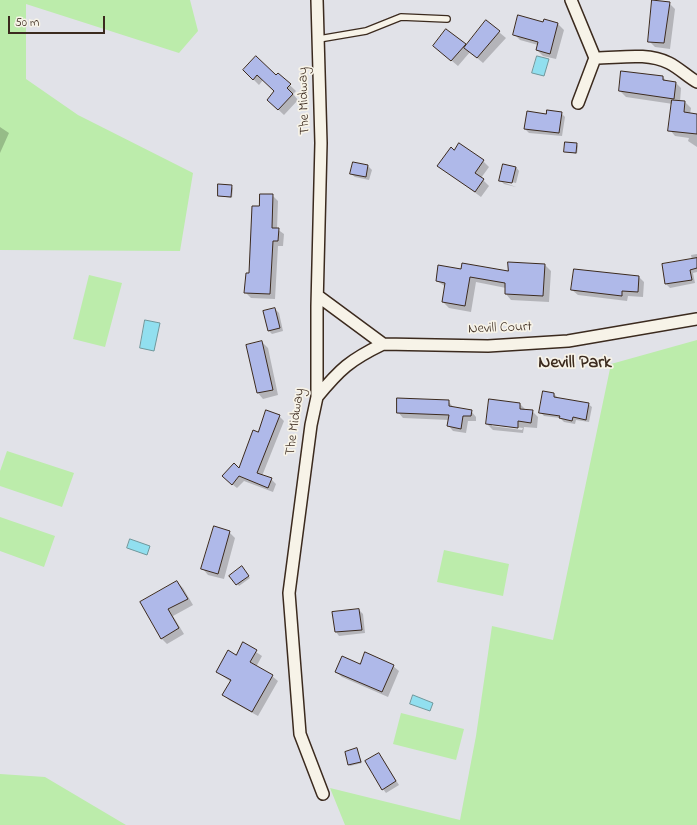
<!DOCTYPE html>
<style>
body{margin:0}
#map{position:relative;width:697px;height:825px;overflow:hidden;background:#e1e2e8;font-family:"Indie Flower",sans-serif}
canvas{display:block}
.scale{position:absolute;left:8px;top:16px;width:97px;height:18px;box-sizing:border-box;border:2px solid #3b2a1e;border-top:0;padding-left:5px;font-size:12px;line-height:14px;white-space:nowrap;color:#3b2a1e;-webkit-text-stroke:3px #f7f3e8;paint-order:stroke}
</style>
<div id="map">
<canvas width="697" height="825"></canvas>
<div class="scale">50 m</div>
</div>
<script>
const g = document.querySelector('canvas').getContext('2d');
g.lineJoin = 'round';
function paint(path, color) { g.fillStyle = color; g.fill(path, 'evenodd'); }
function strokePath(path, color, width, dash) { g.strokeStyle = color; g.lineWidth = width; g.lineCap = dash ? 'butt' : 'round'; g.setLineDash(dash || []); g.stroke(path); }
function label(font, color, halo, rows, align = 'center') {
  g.font = font + ' "Indie Flower",sans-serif'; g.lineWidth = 3.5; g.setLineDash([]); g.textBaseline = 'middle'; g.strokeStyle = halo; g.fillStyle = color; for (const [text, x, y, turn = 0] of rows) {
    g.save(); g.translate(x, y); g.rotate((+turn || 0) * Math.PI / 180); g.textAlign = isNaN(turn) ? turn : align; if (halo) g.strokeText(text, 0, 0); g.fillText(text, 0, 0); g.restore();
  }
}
paint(new Path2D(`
 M0,0h190l8,31 -19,22 -153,-49v75l52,36 115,58 -13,78 -180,-1z
 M89,275l33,8 -17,64 -32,-8z
 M697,340v485h-352l-15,-37 130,32 16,-84 16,-110 61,14 58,-276z
 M7,451l67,22 -12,34 -62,-21v-15z
 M0,517l55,19 -11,31 -44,-16z
 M444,550l65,14 -6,32 -66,-14z
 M401,713l63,16 -8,31 -63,-16z
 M0,774l45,3 81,48h-126z`), '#bcecab');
const water = new Path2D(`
 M537,56l12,3 -5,17 -12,-3z
 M145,320l15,3 -6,28 -14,-3z
 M130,539l20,7 -3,9 -20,-7z
 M413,695l20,8 -3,8 -20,-7z`);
paint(water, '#91dfef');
strokePath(water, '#6f979b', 1);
paint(new Path2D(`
 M669,3l6,6 -5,40 -15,-2 -6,-6z
 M487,22l19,16 -23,25 -13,-11 -12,14 -24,-20 12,-16 21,17z
 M544,23l14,1 6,6 -8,29 -13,-3 -6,-6 1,-5 -18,-5 -6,-6z
 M244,70l32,6 2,-2 18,17 -3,3 5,6 -14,15 -16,-15 8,-8 -13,-12 -4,5z
 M663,77l4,5 9,1 5,5 -1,14h5l6,6 -1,6 7,1v32l-9,-6 1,-3 -14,-2 -5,-6 3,-26 -47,-7 -6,-6z
 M561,113l4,4 -3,19 -33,-3 -4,-4 22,-14z
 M0,127l9,6 -9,20z
 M577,144l1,2 -1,8 -12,-3z
 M483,161l6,6 -8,11 8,8 -8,11 -42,-31z
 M368,166l4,4 -3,10 -14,-3 -4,-3z
 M516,167l3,4 -3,12 -13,-3v2l13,5 -12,-3 -4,-4z
 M231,186l2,2 -1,10 -13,-2z
 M272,195l6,6 -1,28 7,5 -1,12h-5l-3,53 -24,-1 -6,-6 5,-18 10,-67z
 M697,254v18l-4,1 2,10 -25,5 -4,-4 26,-24 -1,-5z
 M545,265l6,6 -2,31 -38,-2 -5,-6v-6l-30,-6 -5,30 -22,-4 -6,-6 3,-15 -9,-6 25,-11 47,3z
 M639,277l5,5 -1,15 -15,-1 -1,5 -49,-6 -6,-5z
 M275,309l4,4 4,18 -11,3 -3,-3z
 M262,342l6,6 10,47 -15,4 -5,-6z
 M554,394l4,4 30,6 4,3 -3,15 -13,-2 -1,4 -11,-2 -4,-4 -16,-2 -4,-4z
 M490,400l30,4 6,6 6,1 6,6 -1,11 -13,-1 -1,6 -30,-3 -6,-6zM492,424l31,4 -1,2 -30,-4z
 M448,401l6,7 17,3 5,6v4h-8l-2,12 -13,-2 -5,-6 1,-5 -46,-2 -5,-6z
 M279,416l5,5 -22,55 9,3 5,5 -3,8 -29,-11 -7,7 -9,-7 11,-12 19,-36z
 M229,532l6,6 -11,41 -16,-4 -5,-6z
 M243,569l7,9 -11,8 -8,-10z
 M177,582l6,6 10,17 -20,11 11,18 -17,10 -6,-6 -20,-36z
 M359,610l4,4 2,19 -26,3 -3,-4 -2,-19z
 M244,644l18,12 -6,11 16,9 6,5 -20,35 -29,-16 -5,-5 7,-13 -14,-10 20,-16z
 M361,665l32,1 6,5 -11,26 -46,-20 -6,-5z
 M357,749l5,14 -12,3 -1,-1z
 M379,754l20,31 -13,8 -3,-4z`), '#0003');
const building = new Path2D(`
 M652,0l18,2 -6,41 -16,-1z
 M518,15l25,7 1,-3 14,4 -8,31 -14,-4 2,-8 -25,-7z
 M486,20l14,11 -23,27 -13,-10z
 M446,29l20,15 -15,17 -18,-15z
 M256,56l20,19 2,-2 13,11 -4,4 6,6 -15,16 -11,-10 7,-9 -17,-16 -4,5 -10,-10z
 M621,71l42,5v4l13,2 -2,17 -55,-8z
 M672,100l13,1 -1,11 13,2v20l-29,-3z
 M547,110l15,2 -3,21 -35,-4 3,-18 19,3z
 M565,142l12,1 -1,10 -12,-1z
 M459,143l25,17 -9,13 9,6 -9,13 -38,-26 14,-19 3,3z
 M353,162l15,3 -2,12 -16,-3z
 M503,164l13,3 -4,16 -13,-2z
 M218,184l14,1 -1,12 -13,-1z
 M260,194h13l-1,34h7l-1,13h-5l-3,53 -26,-1 2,-20h3l3,-67h7z
 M697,258v10l-7,2 2,10 -27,4 -3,-20z
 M508,262l37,2 -2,32 -38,-2v-11l-35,-6 -5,29 -23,-4 3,-19 -9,-2 2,-16 23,4 1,-6 46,8z
 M574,269l65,7 -1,16 -16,-1v5l-51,-6z
 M275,308l5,20 -12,3 -5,-20z
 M262,341l11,49 -16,3 -11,-48z
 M543,391l11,2v4l35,6 -3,17 -13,-3 -1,4 -13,-3 1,-2 -21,-3z
 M397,398l52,2v6l23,4 -1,6h-8l-2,13 -14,-3 2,-11 -52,-2z
 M489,399l31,4v6l13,1 -2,13 -13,-2v7l-32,-4z
 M266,410l14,5 -23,58 15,5 -4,10 -29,-12 -7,9 -10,-9 12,-13 5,5 14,-38 5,2z
 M214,526l16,5 -12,43 -17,-5z
 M242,566l7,10 -13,9 -7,-9z
 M177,581l11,18 -20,10 11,19 -18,11 -21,-37z
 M359,609l3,21 -27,2 -3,-20z
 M243,642l14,8 -7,12 23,13 -21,37 -30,-17 9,-15 -15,-8 12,-22 8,5z
 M365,652l29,13 -12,27 -47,-20 7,-16 18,8z
 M357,748l4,14 -13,3 -3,-13z
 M379,753l17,28 -14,9 -17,-29z`);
paint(building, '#afb9e9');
strokePath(building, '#3b2a1e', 1);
const lane = new Path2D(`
 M319,39l47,-8 35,-14 46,2`);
const street = new Path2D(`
 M317,0l4,143 -4,163v91l-6,28 -22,168 11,141 23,60
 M571,0l24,58 -17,45
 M595,58c25,0 51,-6 74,5 10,5 19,14 28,19
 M318,296l65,48 105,2 80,-5 129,-22
 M317,397c23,-28 33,-37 66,-53`);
strokePath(lane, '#3b2a1e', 8);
strokePath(street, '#3b2a1e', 14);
strokePath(lane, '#f7f3e8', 5.5);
strokePath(street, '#f7f3e8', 11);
label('14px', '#3b2a1e', '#f7f3e8', [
 ["The Midway",305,101,-92],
 ["Nevill Court",500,329,-2],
 ["The Midway",296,422,-82]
]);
label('bold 18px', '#3b2a1e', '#f7f3e8', [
 ["Nevill Park",575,364]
]);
</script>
